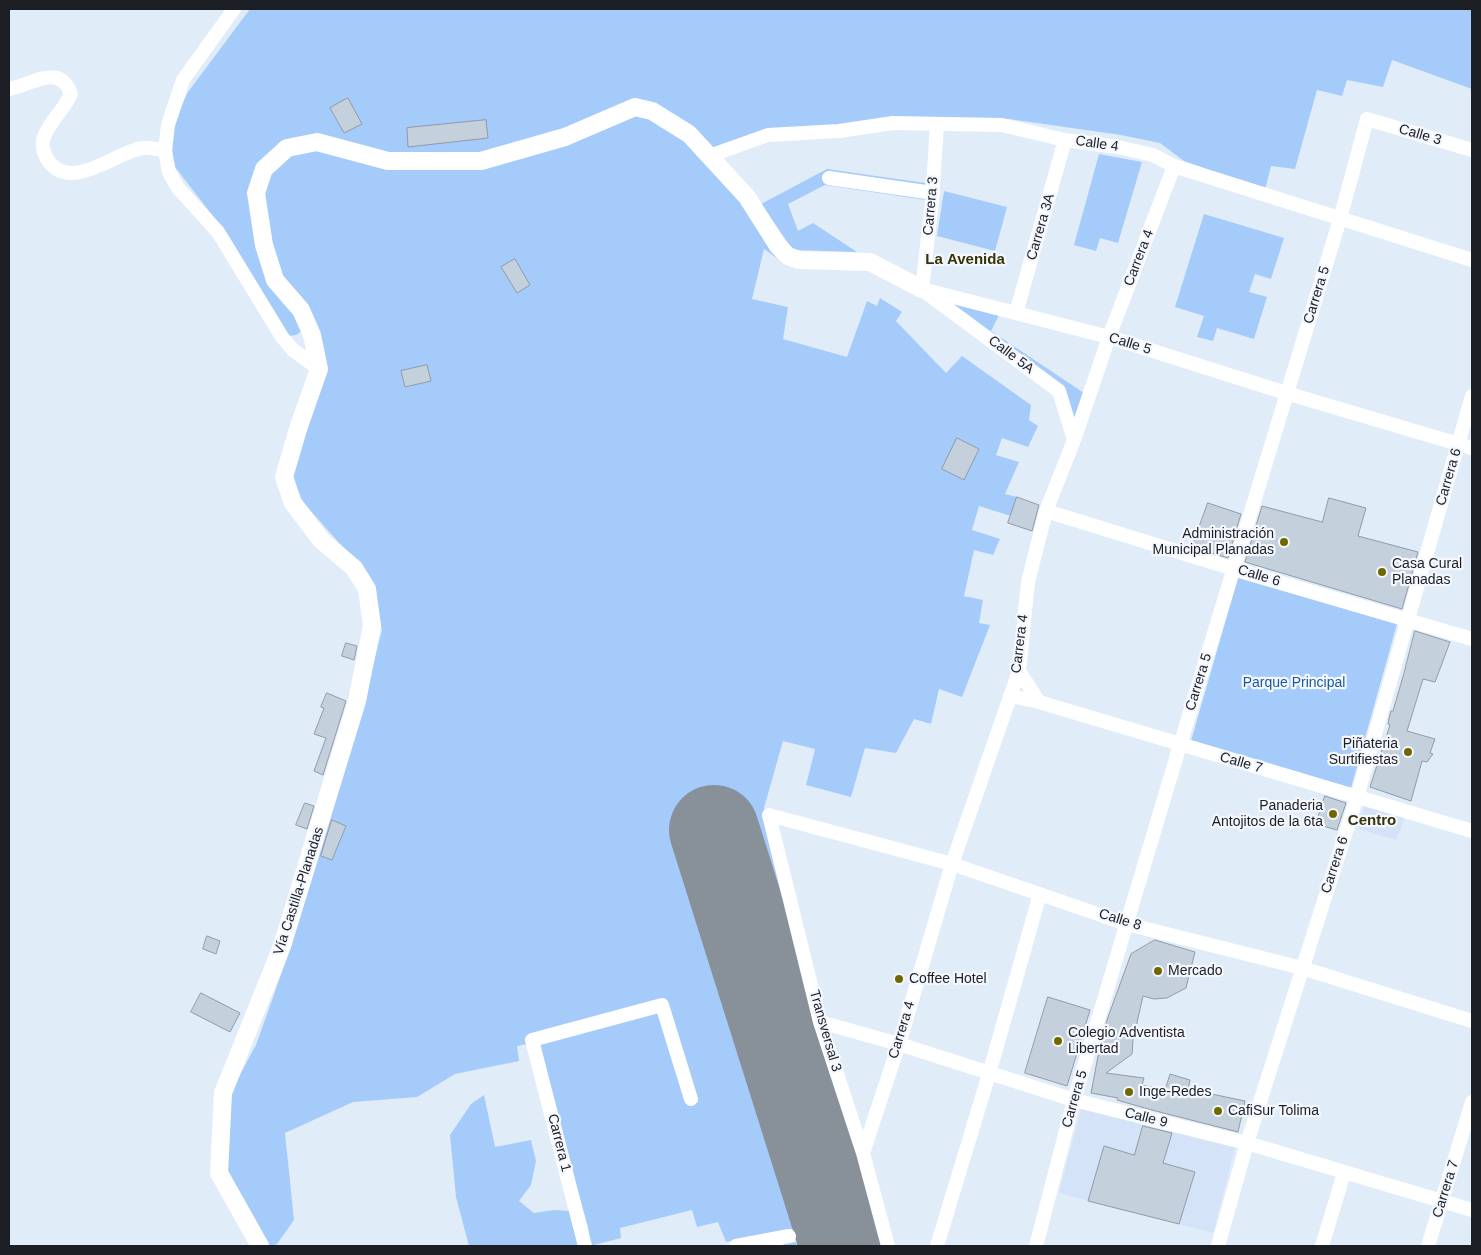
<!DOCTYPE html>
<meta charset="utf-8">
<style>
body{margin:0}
#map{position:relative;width:1481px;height:1255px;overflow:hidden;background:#e1ecf9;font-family:Helvetica,sans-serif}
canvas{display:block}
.frame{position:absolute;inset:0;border:10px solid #1b1f24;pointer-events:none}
</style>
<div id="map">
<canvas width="1481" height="1255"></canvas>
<div class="frame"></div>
</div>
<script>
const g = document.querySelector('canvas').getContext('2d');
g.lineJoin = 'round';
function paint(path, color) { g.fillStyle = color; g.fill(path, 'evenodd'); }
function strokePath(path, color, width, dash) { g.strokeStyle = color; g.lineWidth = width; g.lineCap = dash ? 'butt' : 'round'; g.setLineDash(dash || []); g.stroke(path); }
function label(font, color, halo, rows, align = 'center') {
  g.font = font + ' Helvetica,sans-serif'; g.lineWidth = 4.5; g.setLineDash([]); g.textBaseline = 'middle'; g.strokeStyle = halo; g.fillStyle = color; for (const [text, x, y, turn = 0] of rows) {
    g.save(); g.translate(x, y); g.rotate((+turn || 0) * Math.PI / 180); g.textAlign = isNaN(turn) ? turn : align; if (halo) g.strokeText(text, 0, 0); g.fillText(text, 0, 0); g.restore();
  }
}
paint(new Path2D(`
 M1364,805l41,13 -9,22 -38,-11z
 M1081,1109l154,39 -22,85 -154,-40z`), '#d4e3f7');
paint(new Path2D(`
 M250,9h1222v80l-80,-29 -9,27 -36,-7 -5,16 -25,-6 -22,79 -24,-3 -6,24 -81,-29 -24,-18 -39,-8 -112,-16h-117l-177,31 -53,-40 -98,20 -87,25 -86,1 -105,-12 -35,49 51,138 -6,4 -8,1 -59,-99 -57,-74 1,-39 15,-32z
 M636,114l14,3 36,22 56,63 35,56 -13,-9 -12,50 36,8 -5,32 64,18 20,-56 10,5 3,-8 22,14 -6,9 50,52 16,-17 69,49 -2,15 9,6 -10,21 -26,-9 -6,17 23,7 -14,32 12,3 -6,19 -32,-10 -7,24 28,9 -7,16 -19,-5 -10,46 19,4 -4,23 11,2 -28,72 -23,-8 -8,35 -17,-5 -18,34 -31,-5 -14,49 -45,-12 9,-36 -32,-8 -19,67 51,214 70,224h-101l-1,-3 18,-1 -4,-14 -71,14 -8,-20 -21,5 -5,-17 -72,18 1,10 -31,8 -2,-19 -52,-185 -19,4 2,15 -64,13 -38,23 -64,5 -68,31 9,87 -17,24 -5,2h-8l-39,-73 5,-80 26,-48 31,-87 26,-92 50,-161 19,-75 -11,-41 -13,-25 -58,-65 -7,-23 33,-108 -42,-90 -11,-32 -9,-53 4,-19 22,-18 28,-7 121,16z
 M1099,154l43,8 -24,81 -18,-5 -4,13 -22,-6z
 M827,169l98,14 1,17 -101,-15 -37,19 10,27 15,-8 44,29 -64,-2 -32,-46z
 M944,191l63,16 -12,44 -58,-15z
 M1204,214l80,24 -13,41 -16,-5 -6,18 18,5 -13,42 -37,-11 -4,13 -16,-4 7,-21 -29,-9z
 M939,297l60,18 -8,16 93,62 -9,35 -12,-42z
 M1238,578l159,46 -46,164 -160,-47z
 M484,1095l11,52 36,-7 5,21 -5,24 -12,16 15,12 20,-3 15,1 14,35h-114l-13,-49 -6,-62 21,-31z`), '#a5cbfa');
strokePath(new Path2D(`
 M714,830l131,416`), '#889099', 90);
const building = new Path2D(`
 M348,98l14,26 -18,9 -14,-25z
 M486,120l2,18 -80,9 -1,-19z
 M515,259l15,26 -13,8 -16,-26z
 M427,365l4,16 -26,6 -4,-16z
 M957,438l22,11 -15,31 -22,-11z
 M1017,497l22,8 -7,26 -24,-8z
 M1329,498l37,10 -8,28 60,16 -16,57 -157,-47 17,-56 60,16z
 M1208,503l33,11 -13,44 -36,-11z
 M1415,631l35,11 -15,40 -12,-3 -16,52 28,8 -5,14 3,1 -6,8 -5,-1 -11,40 -41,-14 20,-62 -2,-1 2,-10 1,-3h2l11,-38z
 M346,643l11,3 -3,14 -12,-4z
 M327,693l19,8 -23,74 -9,-4 12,-33 -12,-4 10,-26 -3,-1z
 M1325,796l21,7 -9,27 -21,-6z
 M305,803l9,3 -7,23 -11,-4z
 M332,820l14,6 -14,34 -11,-4z
 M207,936l13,5 -4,13 -13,-5z
 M1155,940l40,12 -9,36 -19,10 -13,1 -11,-3 -7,31 -2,-1 -2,28 -26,19 38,5 -2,7 23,5 5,-16 20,6 -2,9 57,12 -7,31 -90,-23 -31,-9 1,-2 -27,-5 8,-42 8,-31 24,-66z
 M201,993l39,20 -10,19 -39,-20z
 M1048,997l42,13 -23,76 -42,-13z
 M1143,1126l29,7 -9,30 32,9 -16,52 -91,-23 16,-55 30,9z`);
paint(building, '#c5d0dd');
strokePath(building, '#919ba7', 1);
strokePath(new Path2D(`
 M234,9l-51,71 -15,45 -3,26 4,21 9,16 40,44 64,105 11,13 26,19
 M9,89c23,-4 50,-27 62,5 -7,16 -21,27 -27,43 -3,7 0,16 3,22 22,35 67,-6 95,-11 8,-1 15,1 23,3
 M709,156l59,-21 71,-4 54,-8 109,2 63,15 53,7 35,8 21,11 298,94
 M829,178l104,15
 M922,289l187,48 177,56 186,55
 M922,289l10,-87 5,-78
 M928,294l131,97 15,49
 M1016,313l49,-173
 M1046,511l188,58 238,70
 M1019,671l20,31
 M1010,696l29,6 433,129
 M820,1022l79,22 175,56 173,43 225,67
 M863,1153l36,-109 53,-180 67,-193 9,-89 18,-71 28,-71 35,-103 65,-171
 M585,1246l-53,-206 130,-35 29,94
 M736,1246l53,-10
 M888,1246l-25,-93 -43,-131 -51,-207 183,49 175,60 175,44 170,53
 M937,1246l52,-172 51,-180
 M1036,1246l38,-146 106,-355 160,-526 27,-100 105,31
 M1218,1246l29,-103 110,-346 115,-401
 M1322,1246l22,-73
 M1428,1246l44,-144`), '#fff', 14);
strokePath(new Path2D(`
 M260,1246l-41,-73 4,-80 59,-147 75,-245 15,-75 -5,-37 -13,-21 -33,-28 -28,-37 -9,-26 14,-48 21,-60 -7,-34 -11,-25 -26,-30 -11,-35 -8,-52 8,-24 23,-21 30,-6 71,19h93l84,-24 70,-30 17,4 37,23 58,63 31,49 10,10 11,4 71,2 52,27`), '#fff', 18);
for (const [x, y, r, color] of [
 [1284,542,5,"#706700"],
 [1382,572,5,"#706700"],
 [1408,752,5,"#706700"],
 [1333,814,5,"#706700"],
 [1158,971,5,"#706700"],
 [899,979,5,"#706700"],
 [1058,1041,5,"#706700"],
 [1129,1092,5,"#706700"],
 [1218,1111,5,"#706700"]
]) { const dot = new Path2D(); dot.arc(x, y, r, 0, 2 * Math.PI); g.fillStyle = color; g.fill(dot); strokePath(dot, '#f4f8fe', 2); }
label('14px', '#1b1f24', '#f4f8fe', [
 ["Calle 3",1420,135,16],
 ["Calle 4",1097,144,8],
 ["Carrera 3",931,206,-85],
 ["Carrera 3A",1041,227,-74],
 ["Carrera 4",1139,258,-69],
 ["Carrera 5",1317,295,-73],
 ["Calle 5",1130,344,17],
 ["Calle 5A",1011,355,37],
 ["Carrera 6",1449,477,-74],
 ["Calle 6",1259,576,17],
 ["Carrera 4",1020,644,-83],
 ["Carrera 5",1199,682,-73],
 ["Calle 7",1241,763,16],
 ["Carrera 6",1335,865,-72],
 ["Vía Castilla-Planadas",299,891,-72],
 ["Calle 8",1120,920,17],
 ["Carrera 4",902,1030,-73],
 ["Transversal 3",825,1031,74],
 ["Carrera 5",1075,1099,-74],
 ["Calle 9",1146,1118,14],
 ["Carrera 1",559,1143,76],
 ["Carrera 7",1446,1189,-73]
]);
label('14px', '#1b1f24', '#f4f8fe', [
 ["Administración",1274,534,"right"],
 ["Municipal Planadas",1274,550,"right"],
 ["Casa Cural",1392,564],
 ["Planadas",1392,580],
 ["Piñateria",1398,744,"right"],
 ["Surtifiestas",1398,760,"right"],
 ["Panaderia",1323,806,"right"],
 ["Antojitos de la 6ta",1323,822,"right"],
 ["Mercado",1168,971],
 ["Coffee Hotel",909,979],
 ["Colegio Adventista",1068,1033],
 ["Libertad",1068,1049],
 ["Inge-Redes",1139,1092],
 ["CafiSur Tolima",1228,1111]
], 'left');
label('14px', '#19589c', '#f4f8fe', [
 ["Parque Principal",1294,683]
]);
label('bold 15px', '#373308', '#f4f8fe', [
 ["La Avenida",965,260],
 ["Centro",1372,821]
]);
</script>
